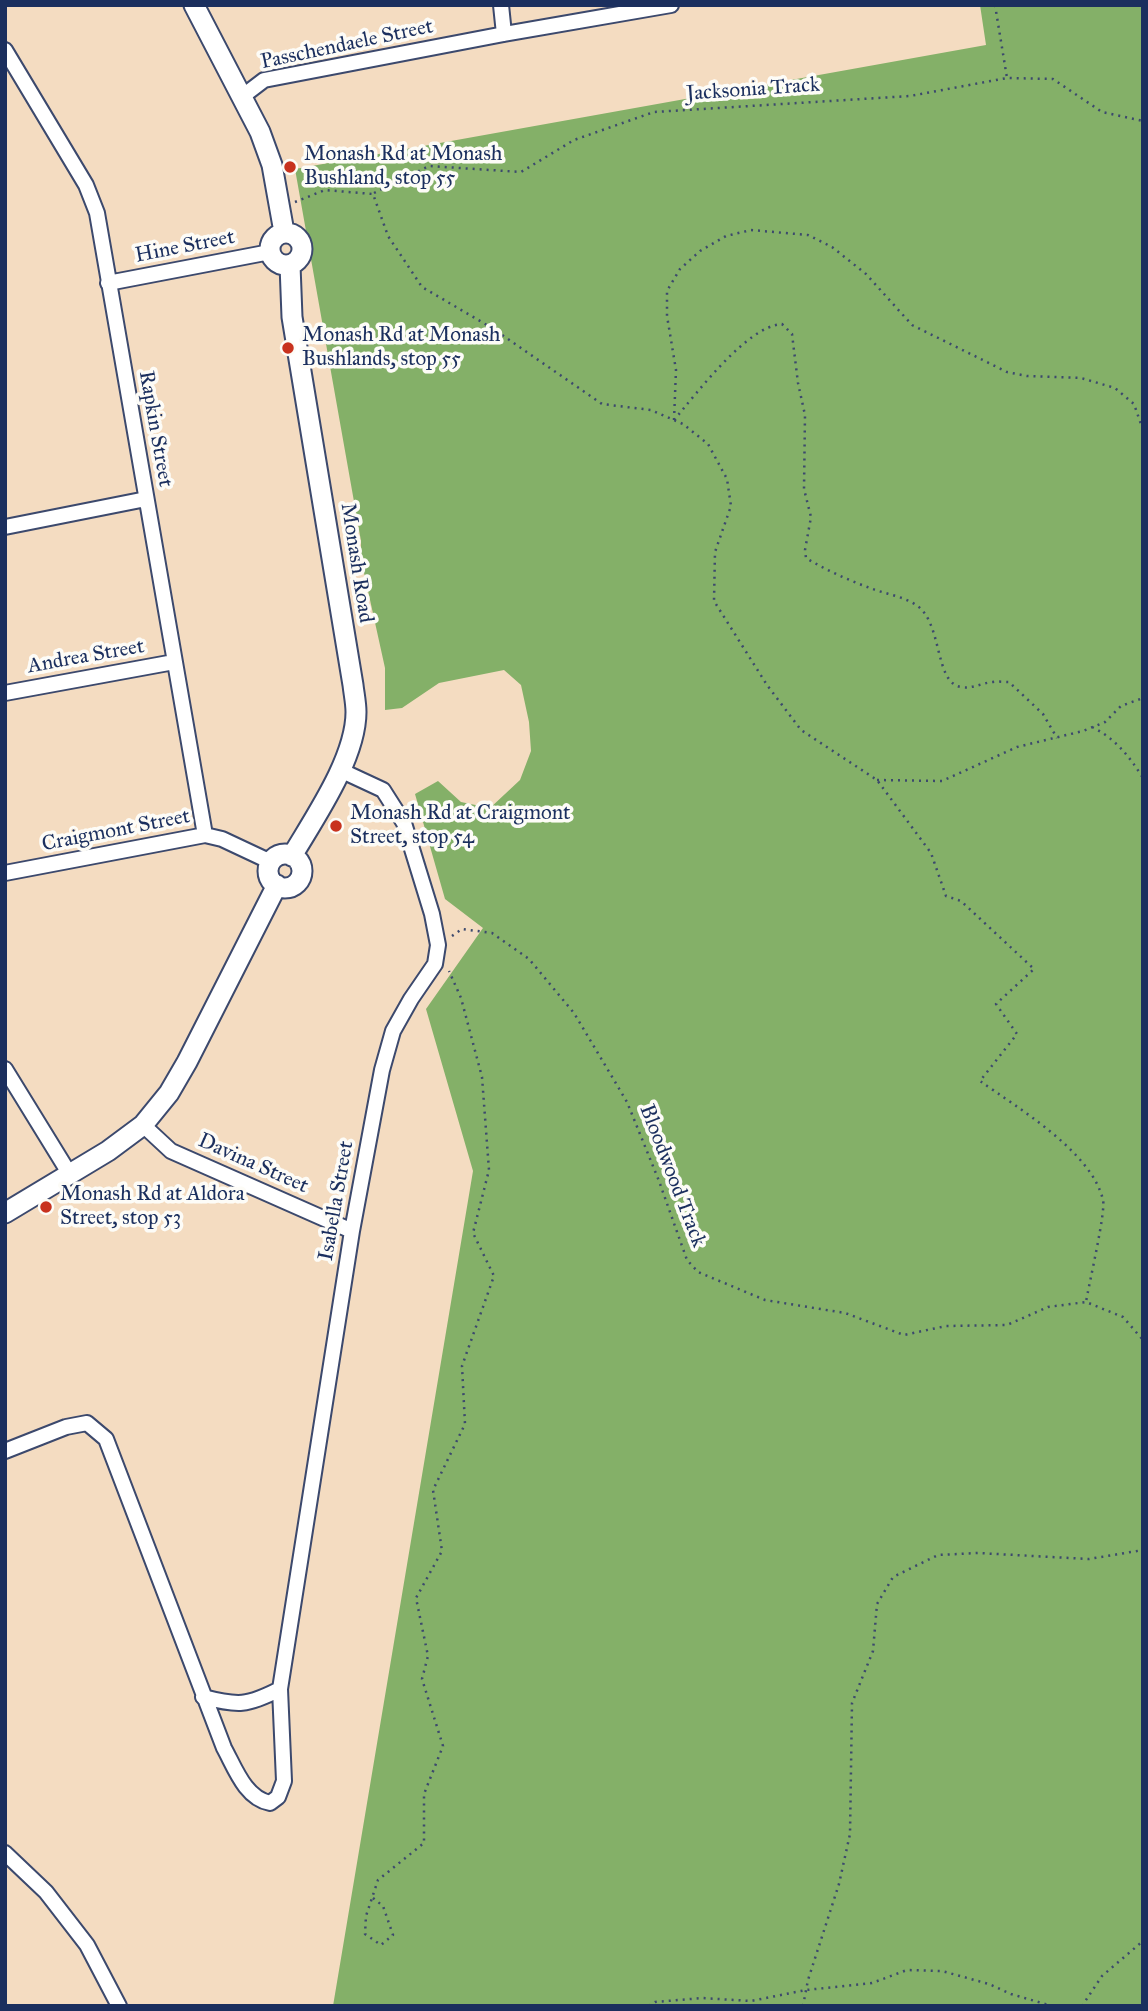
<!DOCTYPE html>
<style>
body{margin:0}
#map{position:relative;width:1148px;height:2011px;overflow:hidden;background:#f4dcc1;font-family:"IM FELL Great Primer",serif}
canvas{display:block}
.frame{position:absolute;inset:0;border:7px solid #1b2f5e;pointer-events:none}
</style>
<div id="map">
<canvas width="1148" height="2011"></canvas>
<div class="frame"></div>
</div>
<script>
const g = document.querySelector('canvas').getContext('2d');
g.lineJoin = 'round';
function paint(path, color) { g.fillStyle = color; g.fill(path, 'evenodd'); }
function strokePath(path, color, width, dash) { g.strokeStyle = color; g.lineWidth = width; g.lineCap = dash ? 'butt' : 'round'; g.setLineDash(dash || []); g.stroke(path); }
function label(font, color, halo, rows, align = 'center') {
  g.font = font + ' "IM FELL Great Primer",serif'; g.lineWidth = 7; g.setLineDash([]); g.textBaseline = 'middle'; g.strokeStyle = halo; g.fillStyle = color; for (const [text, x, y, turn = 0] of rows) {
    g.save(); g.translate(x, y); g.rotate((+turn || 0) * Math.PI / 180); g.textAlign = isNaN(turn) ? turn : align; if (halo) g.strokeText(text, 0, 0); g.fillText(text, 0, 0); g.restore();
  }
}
paint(new Path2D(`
 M980,5h163v2001h-810l140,-835 -47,-162 57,-81 -38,-29 -30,-105 23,-13 23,21 29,6 30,-28 11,-29 -2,-29 -8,-37 -17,-15 -65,13 -37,25 -17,2v-42l-24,-109v-18l-66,-372 691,-124z`), '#84b068');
const street = new Path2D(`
 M501,5l3,29
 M5,50l81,135 11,28 108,622
 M243,96l21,-16 240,-46 167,-29
 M108,283l162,-31
 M5,527l141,-28
 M5,693l169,-31
 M5,873l200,-38 17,4 49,23
 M5,1069l64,104
 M143,1125l28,26 181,80
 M5,1451l61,-24 21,-4 19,16 118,309c11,20 21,50 46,55l8,-6 6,-16 -4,-92 72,-458 30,-161 11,-39 18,-32 24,-35 3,-19 -6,-31 -28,-91 -21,-33 -43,-20
 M203,1697c35,9 44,9 77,-8
 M5,1853l41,39 41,53 32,61`);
const secondary = new Path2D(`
 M194,5l66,127 12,33 12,67
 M270 249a16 16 0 1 1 32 0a16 16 0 1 1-32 0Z
 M290,265l2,52 61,368c1,9 3,18 3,27 0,46 -41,105 -64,144
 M268 871a17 17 0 1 1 34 0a17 17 0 1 1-34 0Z
 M5,1213l103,-62 35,-26 26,-32 18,-31 90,-177`);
strokePath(street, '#3c496d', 18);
strokePath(secondary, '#3c496d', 23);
strokePath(new Path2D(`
 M995,5l12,73
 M374,193l55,-27 92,6 53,-32 80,-28 256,-16 97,-18 46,1 49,33 41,9
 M295,202l30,-12 48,4 15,42 34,51 70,41 110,76 49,6 32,14 25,20 19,35 4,27 -16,46 -1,49 53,84 34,45 76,50 54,73 15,43 15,5 73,68 -38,35 21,30 -37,47c38,27 112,71 123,119 3,11 -14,84 -17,102
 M674,420c23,-27 73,-94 108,-96l10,10 6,49 7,32 -1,74 7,28 -6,33 1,8c20,12 42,22 64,30 15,6 33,8 46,17 27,17 18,78 45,82 12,2 20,-4 32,-5 5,-1 11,0 16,0l34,32 14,24
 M674,420l2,-50 -9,-54v-25l13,-22 20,-18 26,-15 25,-6 57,5 24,12 34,27 46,51 95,47 20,4 54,2 34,10 19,16 9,26
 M1092,727c24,12 37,29 51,51
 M877,780l65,1 75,-34 66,-16 22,-9 16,-16 22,-8
 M452,936l10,-7 30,4 37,26 45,54 53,89 32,79 28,79 11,12 67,28 80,13 59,22 42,-9 61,-1 41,-18 38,-5 37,15 20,23
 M1143,1448v8
 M373,1898l10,8 10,29 -12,10 -16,-11 1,-18 12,-36 46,-37v-49l19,-48 -21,-67 6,-23 -12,-58 26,-47 -9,-61 32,-66 -3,-58 32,-90 -21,-43 16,-63 -7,-93 -21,-79 -12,-27
 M649,2006l6,-4 47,-4 49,3 55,-11 66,-7 35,-13 35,1 47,13 22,10 41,12
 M803,2006l5,-26 31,-96 11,-50 2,-131 21,-52 4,-47 16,-27 45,-22 40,-2 111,6 54,-9
 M1082,2006l20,-30 41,-35`), '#3c496d', 2.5, [2, 5]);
strokePath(street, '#fff', 14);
strokePath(secondary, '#fff', 19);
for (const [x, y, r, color] of [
 [290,167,7,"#c8321e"],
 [288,348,7,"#c8321e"],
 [336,826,7,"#c8321e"],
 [46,1207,7,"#c8321e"]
]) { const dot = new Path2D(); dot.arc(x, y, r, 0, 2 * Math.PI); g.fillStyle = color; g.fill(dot); strokePath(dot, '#fdfcf7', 2.5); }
label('21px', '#1b2f5e', '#fdfcf7', [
 ["Passchendaele Street",347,45,-12],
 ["Jacksonia Track",753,90,-4],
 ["Hine Street",185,247,-11],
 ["Rapkin Street",155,429,80],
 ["Monash Road",356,563,81],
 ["Andrea Street",86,657,-10],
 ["Craigmont Street",116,831,-11],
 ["Davina Street",253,1164,24],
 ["Bloodwood Track",672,1176,69],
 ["Isabella Street",337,1201,-80]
]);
label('21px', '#1b2f5e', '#fdfcf7', [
 ["Monash Rd at Monash",304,155],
 ["Bushland, stop 55",304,179],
 ["Monash Rd at Monash",302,336],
 ["Bushlands, stop 55",302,360],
 ["Monash Rd at Craigmont",350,814],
 ["Street, stop 54",350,838],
 ["Monash Rd at Aldora",60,1195],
 ["Street, stop 53",60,1219]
], 'left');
</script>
